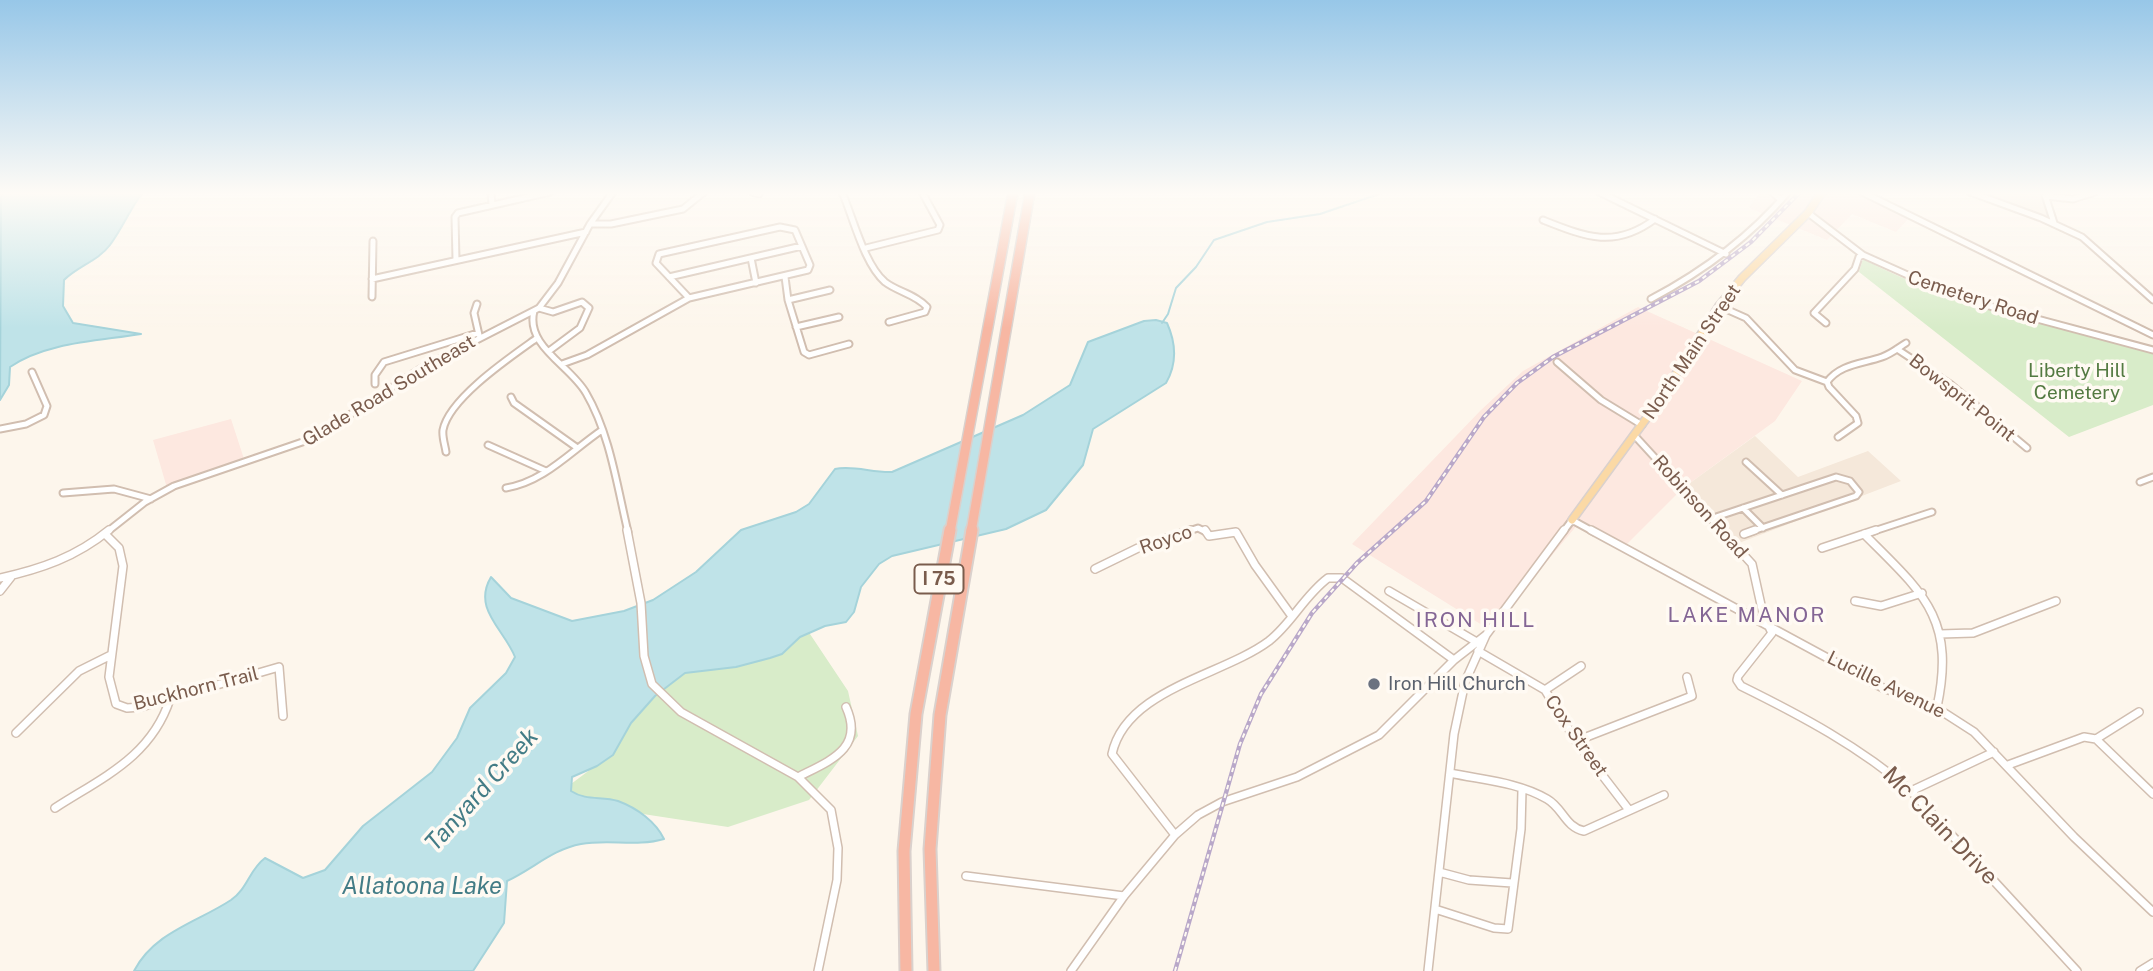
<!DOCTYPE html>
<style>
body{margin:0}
canvas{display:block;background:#fdf6ec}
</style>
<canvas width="2153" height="971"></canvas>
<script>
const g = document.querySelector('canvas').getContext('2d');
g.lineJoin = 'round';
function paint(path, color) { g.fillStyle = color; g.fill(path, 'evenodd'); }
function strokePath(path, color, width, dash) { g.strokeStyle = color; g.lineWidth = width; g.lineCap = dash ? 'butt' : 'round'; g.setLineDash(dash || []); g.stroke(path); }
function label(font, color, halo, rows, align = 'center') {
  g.font = font + ' "Public Sans",sans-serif'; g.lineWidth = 7; g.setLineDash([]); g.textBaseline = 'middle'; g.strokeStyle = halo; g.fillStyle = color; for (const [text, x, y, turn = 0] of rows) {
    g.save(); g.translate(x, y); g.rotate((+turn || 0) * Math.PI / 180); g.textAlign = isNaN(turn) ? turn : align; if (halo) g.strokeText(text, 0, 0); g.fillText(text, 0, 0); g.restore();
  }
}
paint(new Path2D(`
 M1990,192h54l10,33 -70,-27z
 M1755,436l43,41 70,-26 33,30 -162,62 -56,-55z`), '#f5e8da');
paint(new Path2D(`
 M1760,192h99l51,25 -14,15 -44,-18 -25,26 -78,-32z
 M1638,307l164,74 -27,40 -92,67 -60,60 -45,-24 -88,106 -138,-86 129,-134 42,-39z
 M231,419l14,43 -78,26 -14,-48z`), '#fde8e0');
paint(new Path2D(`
 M1863,259c92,48 192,65 290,95v51l-84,32 -210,-165z
 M808,631l40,60 10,45 -49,64 -81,27 -85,-13 -26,-11 -39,-2 -15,-11 44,-33 39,-57 29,-28z`), '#d8ecc9');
const water = new Path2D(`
 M1,192h142c-13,17 -21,37 -33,53 -12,16 -32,21 -46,35l-1,26 10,17 68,11c-42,7 -95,8 -131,33l-1,18 -9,15z
 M1156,320l11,3c9,20 10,41 -1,60l-73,46 -10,36 -37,45 -40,19 -114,27 -13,8 -18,23 -7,25 -8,10 -21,4 -25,11 -18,17 -12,4 -34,9 -51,6 -30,23 -24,27 -18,32 -16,11 -25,11 -1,14c15,10 31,5 47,10 19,7 38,21 46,38 -27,8 -55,0 -83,5 -28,5 -48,25 -74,37l-3,42 -31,48h-339c20,-39 64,-49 97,-71 17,-12 18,-30 34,-42l38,20 22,-8 38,-44 69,-54 25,-34 13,-30 36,-35 9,-16c-11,-28 -43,-48 -24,-80l20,21 61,23 52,-10 29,-11 43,-28 45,-42 55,-18 13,-8 26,-35c18,-4 38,4 57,3l131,-57 47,-30 18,-43 56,-21z`);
paint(water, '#bfe3e8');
strokePath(water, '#a5d3da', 2);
strokePath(new Path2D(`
 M1162,323l6,-9 8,-26 20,-21 18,-27 53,-18 53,-8 65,-22`), '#a5d3da', 2);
const minorFar1 = new Path2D(`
 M491,192l1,13
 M752,192l7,2
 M842,192c11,25 22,72 43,90 13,10 30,12 42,25l-2,5 -36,10
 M1599,192l127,62
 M1772,192l9,8
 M1862,192l291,143
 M1970,192l71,26 41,19 71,63
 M2045,195l9,28
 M2046,196l27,3 22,-7
 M1808,213l55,42 78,35 55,18 157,42
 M1543,220c43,17 72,29 112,-1
 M590,224h21l72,-15 21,-17
 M780,227l15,3 15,35 -2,5 -119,28 -33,-35 3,-9z
 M866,248l72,-18 2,-5 -18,-33
 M751,258l5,25
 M456,260l-1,-43 3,-4 92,-21
 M669,277l133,-31
 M785,277l3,23 16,52 5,3 40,-11
 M372,279l214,-47
 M372,297l1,-56
 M1651,299c53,-28 98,-61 137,-107
 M788,300l42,-10
 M477,304l-3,9 5,22
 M1719,306l27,12 49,52 32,12
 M539,308l14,4 29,-10 7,6 -9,20 -31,23
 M534,311c-9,35 37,55 52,82 24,41 31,93 42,139
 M1826,323l-12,-10 41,-44 4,-12 4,-2
 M796,327l43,-10
 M1897,349l53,35 77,64
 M1557,362l44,38 41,25
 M562,364l25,-9 102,-57
 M375,384v-9l9,-13 94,-29
 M511,397l3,6 62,44
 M0,429l26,-5 18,-9 3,-9 -15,-34
 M1635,436l88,96
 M1838,437l20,-14 -2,-7 -27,-29 -2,-5c13,-18 35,-18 55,-25 9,-3 16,-9 24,-14
 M488,445l58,26
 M446,452c-1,-7 -4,-15 -3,-22 6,-32 69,-74 94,-92
 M1746,462l36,33
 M2140,482l13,-5
 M506,488c38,-6 65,-37 96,-58
 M63,493l51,-4 37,10
 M1743,508l20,20
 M1710,519l126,-42 14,4 9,11 -3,4 -106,36
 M107,532l38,-30 29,-16 140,-48 106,-69 119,-61 19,-25 32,-59 23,-32
 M1186,532l12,-4 8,4
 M1563,532l9,-12 22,12
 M1871,532l61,-20`);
const minor = new Path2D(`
 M627,530l14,73 3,53 8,28 29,28 117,65 33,33 7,38 -1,32 -19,91
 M1205,530l4,6 27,-4 19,33 36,50
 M1591,530l292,158 49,17 42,27 100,105 79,75
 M1721,530l31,34 11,50 9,19 -34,43 -1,4 4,6c61,30 119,61 170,105l166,180
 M105,534l14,14 4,18 -14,111 7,27 11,4 14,-1 138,-40 4,49
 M1744,534l11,-4
 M1864,534c59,59 92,84 73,173
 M1822,548l54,-18
 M1095,569l43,-21 53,-18
 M0,578c41,-9 76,-21 109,-48
 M0,591l11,-14
 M1389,591l86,50
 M1855,601l26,5 41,-13
 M1940,634l33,-1 83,-32
 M1478,651l67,39 31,51 53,69
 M1545,690l36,-24
 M16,733l63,-62 32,-16
 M2096,739l57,55
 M1576,741l116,-45 -5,-19
 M2008,765l76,-28 12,2 43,-27
 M1450,773c32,7 68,9 97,26 16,9 18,28 37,32l80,-36
 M798,777c31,-16 67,-28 48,-70
 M1911,791l83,-39
 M55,808c48,-31 96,-51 115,-109
 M1175,835l-63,-81c14,-65 110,-78 157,-113 23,-18 35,-45 59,-63h14l112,82
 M1439,872l30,8 43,3
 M966,876l158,20
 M1435,909l59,19 14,1 13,-100 1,-39
 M1071,971l53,-75 51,-61 23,-20 24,-13 75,-25 82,-42 75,-75 32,-25
 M1428,971l26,-237 11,-52 21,-47 78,-105
 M2140,971l13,-8`);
const major = new Path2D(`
 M1572,520l87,-119 60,-95 23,-28 66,-65 14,-21`);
const highwayFar1 = new Path2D(`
 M950,532l63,-340
 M971,532l59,-340`);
const highway = new Path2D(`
 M906,971l-2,-120 12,-137 34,-184
 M934,971l-4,-122 10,-134 32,-185`);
strokePath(minorFar1, '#d1beb0', 9);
strokePath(minor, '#d1beb0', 10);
strokePath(major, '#dad1cd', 10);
strokePath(highwayFar1, '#dad1cd', 12);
strokePath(highway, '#dad1cd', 15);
strokePath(minorFar1, '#fff', 5);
strokePath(minor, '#fff', 7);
strokePath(major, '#fbd9a5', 7);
strokePath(highwayFar1, '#f7b7a3', 9);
strokePath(highway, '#f7b7a3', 11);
const rail = new Path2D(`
 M1175,971l65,-227 21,-50 51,-81 45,-50 69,-62 58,-84 33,-34 36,-26 146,-76 52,-39 49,-50`);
strokePath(rail, '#b9a8c9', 4.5);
strokePath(rail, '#fffaf3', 2, [4.5]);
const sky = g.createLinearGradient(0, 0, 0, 328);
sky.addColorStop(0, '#97c7e8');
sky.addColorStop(0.59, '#fefbf6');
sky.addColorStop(1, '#fefbf600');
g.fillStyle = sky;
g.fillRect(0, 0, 2153, 328);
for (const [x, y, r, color] of [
 [1374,684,7,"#6b7280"]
]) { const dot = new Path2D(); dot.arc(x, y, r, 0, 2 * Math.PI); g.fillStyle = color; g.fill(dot); strokePath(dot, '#fffaf3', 2.5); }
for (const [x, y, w] of [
 [939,579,49]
]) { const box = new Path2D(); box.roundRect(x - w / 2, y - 14.5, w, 29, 5); g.fillStyle = '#fffaf3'; g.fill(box); strokePath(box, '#7a5c4d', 2); }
label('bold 18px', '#7a5c4d', null, [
 ["I 75",939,579]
]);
label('19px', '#7a5c4d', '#fffaf3', [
 ["Cemetery Road",1973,298,18],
 ["North Main Street",1692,352,-56],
 ["Glade Road Southeast",389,391,-31],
 ["Bowsprit Point",1962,398,38],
 ["Robinson Road",1700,507,48],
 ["Royco",1166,540,-19],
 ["Lucille Avenue",1886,685,26],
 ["Buckhorn Trail",196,689,-14],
 ["Cox Street",1576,736,55]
]);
label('19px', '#537a41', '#fffaf3', [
 ["Liberty Hill",2077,371],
 ["Cemetery",2077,393]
]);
label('19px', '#5b616d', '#fffaf3', [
 ["Iron Hill Church",1388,684]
], 'left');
g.letterSpacing = '2px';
label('21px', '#846695', '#fffaf3', [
 ["LAKE MANOR",1747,616],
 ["IRON HILL",1476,621]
]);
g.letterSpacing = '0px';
label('23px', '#7a5c4d', '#fffaf3', [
 ["Mc Clain Drive",1940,826,46]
]);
label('italic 24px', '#437c86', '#fffaf3', [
 ["Tanyard Creek",482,790,-48],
 ["Allatoona Lake",422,887]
]);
</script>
